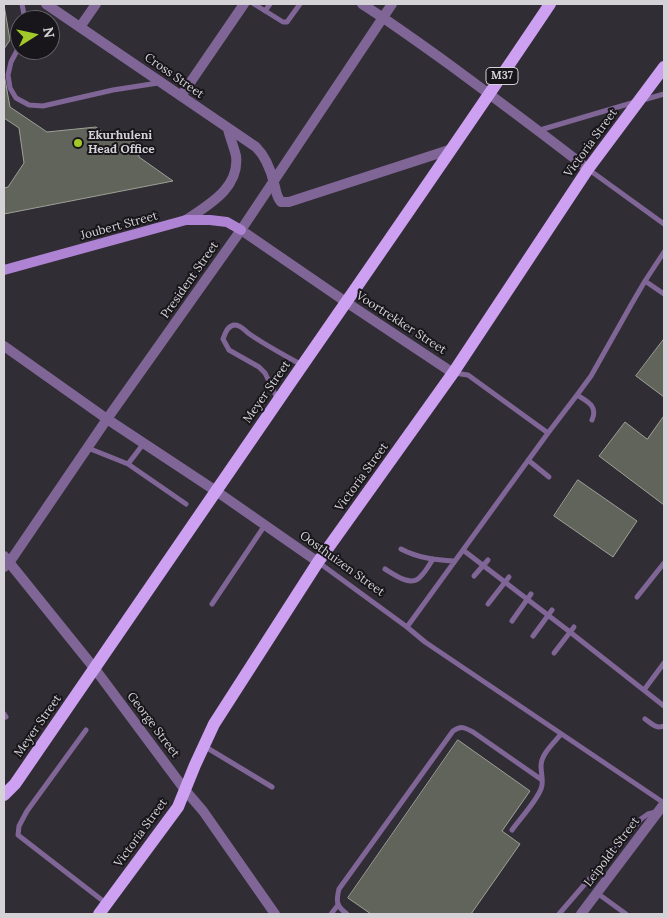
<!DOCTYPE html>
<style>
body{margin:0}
#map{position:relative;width:668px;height:918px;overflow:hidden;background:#312d35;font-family:Lora,serif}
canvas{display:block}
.frame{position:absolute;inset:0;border:5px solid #d4d2d7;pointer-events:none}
.north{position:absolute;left:10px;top:10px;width:50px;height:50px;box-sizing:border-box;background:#18161a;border:1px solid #636166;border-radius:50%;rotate:80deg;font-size:14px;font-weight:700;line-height:20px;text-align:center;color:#d4d2d7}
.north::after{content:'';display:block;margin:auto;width:18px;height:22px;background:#a2c929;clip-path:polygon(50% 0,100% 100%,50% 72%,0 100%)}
</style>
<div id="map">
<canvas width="668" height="918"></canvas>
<div class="frame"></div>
<div class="north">N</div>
</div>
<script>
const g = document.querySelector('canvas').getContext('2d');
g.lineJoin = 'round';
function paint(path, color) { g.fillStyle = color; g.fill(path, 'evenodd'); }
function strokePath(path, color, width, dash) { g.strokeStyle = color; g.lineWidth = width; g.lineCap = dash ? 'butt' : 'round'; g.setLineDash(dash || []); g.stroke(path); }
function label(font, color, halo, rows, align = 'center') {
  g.font = font + ' Lora,serif'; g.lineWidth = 4; g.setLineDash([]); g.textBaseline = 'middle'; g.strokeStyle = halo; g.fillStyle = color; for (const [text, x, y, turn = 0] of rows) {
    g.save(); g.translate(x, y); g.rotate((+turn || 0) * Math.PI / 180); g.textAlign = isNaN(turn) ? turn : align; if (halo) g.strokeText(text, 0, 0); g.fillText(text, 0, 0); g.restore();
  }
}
const building = new Path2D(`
 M4,5l6,35 -6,9z
 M4,74l6,33 37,25 49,-5 15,12 10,-2 11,2 6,8 1,10 34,24 -169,33v-26l4,-1 16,-24 -5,-35 -15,-10z
 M664,339v58l-28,-21z
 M664,416v89l-65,-49 26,-34 22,17z
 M578,480l59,41 -24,36 -59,-41z
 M458,740l72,51 -28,40 18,13 -49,70h-100l-23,-16z`);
paint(building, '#61645a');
strokePath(building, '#9da196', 1);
strokePath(new Path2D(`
 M22,4l3,16
 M254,4l29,18h4l13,-18
 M265,11l5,-7
 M20,45l-9,17 -3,13 2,13 6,10 13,7 14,1 70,-16 45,-7
 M643,100l21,-6
 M540,130l95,-28
 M588,169l76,55
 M645,281l19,-29
 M454,373l14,2 80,58
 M577,395c11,7 21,11 15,25
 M278,400l-13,-27 -6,-6 -30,-17 -6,-11c2,-6 5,-14 12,-14 5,0 10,5 13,8 17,12 36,22 54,32
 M88,448l40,16 58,40
 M528,460l21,17
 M128,464l16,-21
 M401,549c17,9 35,11 53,12
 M463,550l107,82 94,74
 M318,562l89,65 18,15 239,161
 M385,569c10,6 27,19 36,7 5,-5 8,-11 12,-17
 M474,576l14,-16
 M637,597l27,-34
 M212,604l53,-79
 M488,604l21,-27
 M512,621l19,-27
 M407,627l141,-194 29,-38 14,-19 40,-71 14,-24 19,13
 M533,636l19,-26
 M554,653l20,-26
 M644,690l20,-27
 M4,714l2,3
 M645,719c7,5 11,10 19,7
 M86,730l-59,81 -8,15 -1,9 89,69
 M204,746l68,41
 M512,830c7,-10 29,-34 30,-45 1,-6 -1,-13 -1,-19 0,-12 13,-23 20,-32
 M597,893l29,21
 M331,914l7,-9
 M347,914c-11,-8 -11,-13 -8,-25l114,-158c9,-6 12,-3 20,1l69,48
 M559,914l82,-95 7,-5 8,-2`), '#806697', 5);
strokePath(new Path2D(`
 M46,4l210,143c9,9 15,24 18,36 2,7 2,13 7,19h8l163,-53
 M362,4c30,19 59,40 88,61 46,34 92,68 138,104
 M80,27l16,-23
 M181,96l63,-92
 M186,220c22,-15 54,-32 50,-64 -2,-9 -6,-18 -8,-27
 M241,230l105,72 107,71
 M4,346l103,73 109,72 102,71
 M4,556l91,113 90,121 18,21 72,103
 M581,914l83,-110`), '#806697', 10);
strokePath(new Path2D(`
 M4,567l5,-4 98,-144 134,-189 151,-226`), '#806697', 10);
strokePath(new Path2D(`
 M4,270l182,-50h24l17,2 14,8`), '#af83d3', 10);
strokePath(new Path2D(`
 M4,795l11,-11c90,-130 179,-261 269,-392 89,-129 179,-258 266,-388
 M99,914l79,-107 17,-42 19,-41 104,-162 135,-189 135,-204 76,-102`), '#cda0f2', 12);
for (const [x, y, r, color] of [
 [78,143,5,"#a2c929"]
]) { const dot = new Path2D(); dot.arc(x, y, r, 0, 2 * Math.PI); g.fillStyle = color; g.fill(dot); strokePath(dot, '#18161a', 2); }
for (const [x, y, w] of [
 [502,76,32]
]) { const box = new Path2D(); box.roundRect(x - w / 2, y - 8.5, w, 17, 4); g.fillStyle = '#18161a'; g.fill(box); strokePath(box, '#d4d2d7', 1); }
label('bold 11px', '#d4d2d7', null, [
 ["M37",502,76]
]);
label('12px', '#d4d2d7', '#18161a', [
 ["Cross Street",174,76,35],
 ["Victoria Street",591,143,-54],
 ["Joubert Street",119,226,-15],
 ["President Street",190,280,-55],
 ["Voortrekker Street",401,323,33],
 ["Meyer Street",267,392,-55],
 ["Victoria Street",362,477,-54],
 ["Oosthuizen Street",342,564,36],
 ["George Street",153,725,53],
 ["Meyer Street",38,726,-55],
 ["Victoria Street",141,833,-54],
 ["Leipoldt Street",612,852,-53]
]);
label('bold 12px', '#d4d2d7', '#18161a', [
 ["Ekurhuleni",88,136],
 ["Head Office",88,150]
], 'left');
</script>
